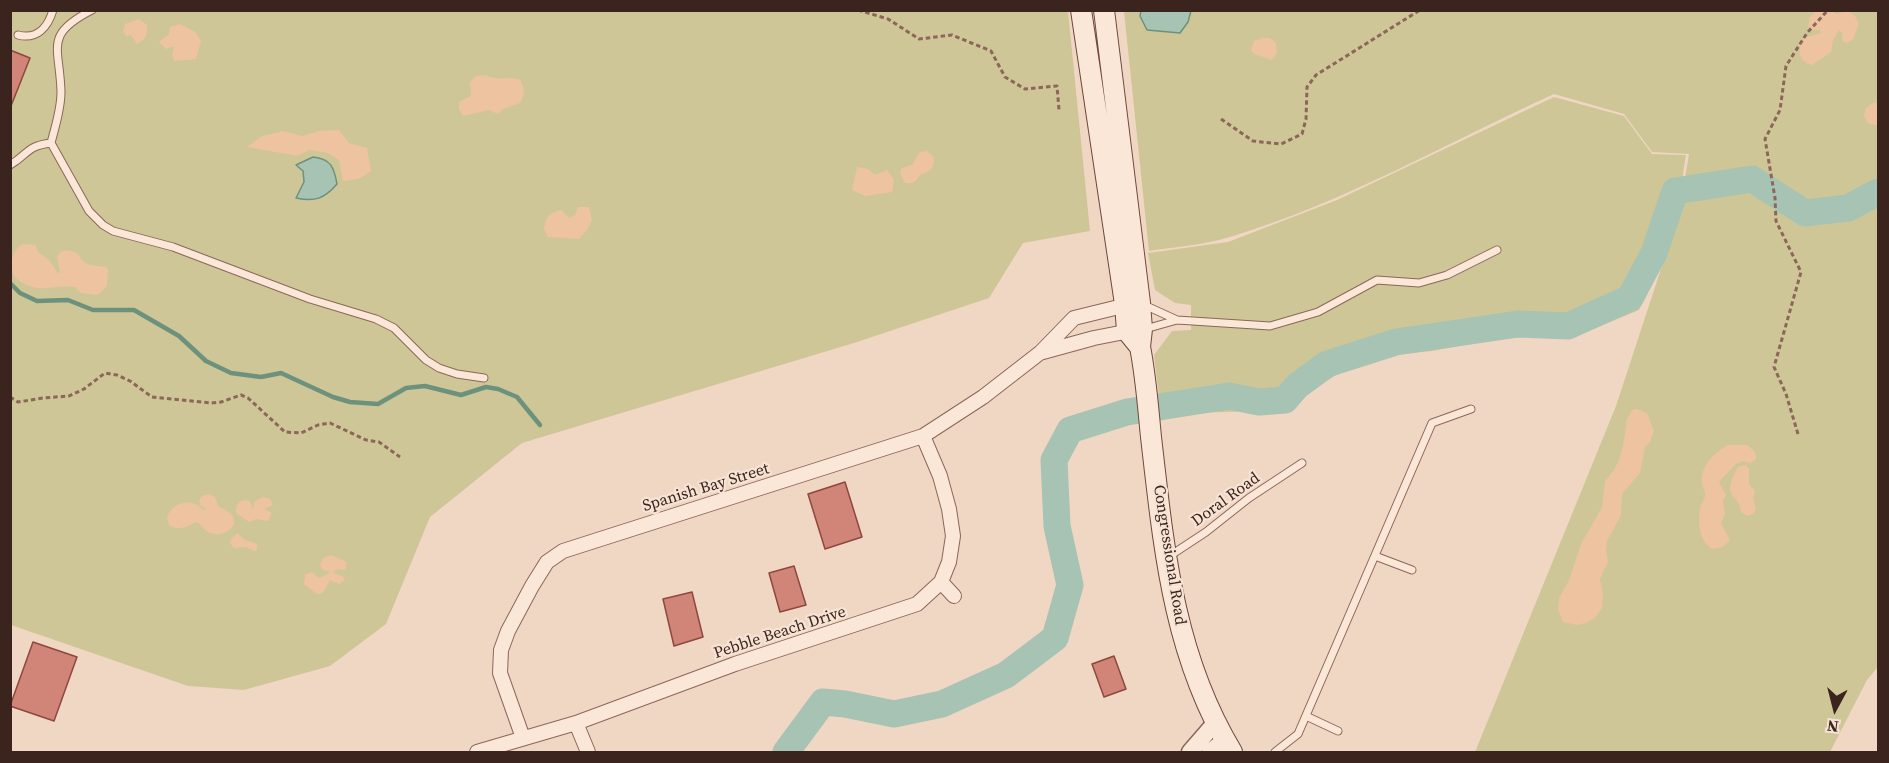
<!DOCTYPE html>
<style>
body{margin:0}
#map{position:relative;width:1889px;height:763px;overflow:hidden;background:#f0d7c4;font-family:"Source Serif 4",serif}
canvas{display:block}
.frame{position:absolute;inset:0;border:12px solid #3b241e;pointer-events:none}
.north{position:absolute;left:1805px;top:679px;width:60px;height:60px;-webkit-text-stroke:4px #f7e3d4;paint-order:stroke;rotate:187deg;font-size:16px;font-weight:700;line-height:24px;text-align:center;color:#3b241e}
.north::after{content:'';display:block;margin:auto;width:21px;height:27px;background:#3b241e;clip-path:polygon(50% 0,100% 100%,50% 72%,0 100%)}
</style>
<div id="map">
<canvas width="1889" height="763"></canvas>
<div class="frame"></div>
<div class="north">N</div>
</div>
<script>
const g = document.querySelector('canvas').getContext('2d');
g.lineJoin = 'round';
function paint(path, color) { g.fillStyle = color; g.fill(path, 'evenodd'); }
function strokePath(path, color, width, dash) { g.strokeStyle = color; g.lineWidth = width; g.lineCap = dash ? 'butt' : 'round'; g.setLineDash(dash || []); g.stroke(path); }
function label(font, color, halo, rows, align = 'center') {
  g.font = font + ' "Source Serif 4",serif'; g.lineWidth = 4.5; g.setLineDash([]); g.textBaseline = 'middle'; g.strokeStyle = halo; g.fillStyle = color; for (const [text, x, y, turn = 0] of rows) {
    g.save(); g.translate(x, y); g.rotate((+turn || 0) * Math.PI / 180); g.textAlign = isNaN(turn) ? turn : align; if (halo) g.strokeText(text, 0, 0); g.fillText(text, 0, 0); g.restore();
  }
}
paint(new Path2D(`
 M11,11h1057l22,220 -67,12 -34,55 -135,45 -332,100 -92,74 -44,107 -56,42 -86,24 -56,-4 -177,-61z
 M1124,11h754v656l-11,13 -37,72h-355l141,-346 63,-192 10,-60 -37,-2 -28,-38 -70,-20c-107,49 -211,109 -324,143 -26,8 -55,10 -81,14z
 M1554,97l70,19 28,38 34,1 -8,51 -9,31 -23,60 -7,13 -60,25h-33l-54,5 -60,11 -49,5 -43,17 -31,18 -21,19 -127,4 -7,-59 18,-24 19,-1v-25l-16,-2 -20,-13 -7,-37 80,-11 109,-42z`), '#cfc697');
paint(new Path2D(`
 M1816,11h17l3,3 12,-3 7,5 4,8 -6,15 -6,4 -5,-2v-8l-3,-3 -6,10 -2,12 -19,13c-14,-3 -15,-17 -8,-27l17,-5 -1,-3h-8l-4,-4 2,-9z
 M139,19l8,6c1,10 -1,14 -10,19l-6,-9 -5,1 -3,-5 2,-7z
 M180,24l15,8 6,9 -5,18 -22,2 -2,-5 2,-10 -8,3 -7,-7 10,-8 1,-7z
 M1262,38h8l6,5 1,10 -5,7 -18,-6 -3,-4 3,-9z
 M485,75c15,7 20,0 35,5 5,9 5,14 0,23l-17,6 -5,5 -9,-4 -26,6 -4,-7v-7l12,-6 -1,-14 6,-6z
 M1873,103h5v23l-10,-3 -4,-7 2,-8z
 M339,130l10,13 18,5 4,23 -12,8 -16,2 -4,-21 -11,-7 -19,-3 -11,6 -51,-9 15,-11 21,-5 19,5 17,-5z
 M927,151l7,6c0,11 -3,14 -14,18 -4,7 -7,9 -15,8l-5,-10 2,-5 10,-3 8,-13z
 M857,167l11,2 7,6 12,-5 7,10 -2,12 -27,4 -13,-6z
 M578,207h11l3,13 -5,10 -8,9 -31,-2 -4,-8c2,-12 4,-16 17,-19l8,8 6,-3z
 M22,244l13,1 3,7 11,8 9,13h2l-3,-16c4,-9 13,-7 21,-3 6,13 16,11 28,13l2,3 -1,16 -9,9 -17,-2 -6,-6c-24,-3 -41,10 -62,-12 -2,-12 -2,-23 9,-31z
 M1637,409l10,4 7,18 -4,11 -5,5 -5,26 -18,21 -1,21 -14,26 -1,10 2,11 -8,17 3,17 -1,12 -7,10 -10,5 -8,2 -14,-3 -5,-13 1,-11 10,-18 12,-36 21,-37 3,-26 9,-11 5,-10 4,-14 4,-27 5,-9z
 M1728,445h19l8,7 1,7 -6,4 -7,-2 -7,3 -17,18 7,13 -3,6 2,13 -4,9 9,17 -7,7 -11,2c-13,-9 -14,-25 -12,-39 0,-5 4,-9 5,-14 1,-5 -3,-8 -3,-13 -3,-16 14,-32 26,-38z
 M1745,465l4,3v16l6,7 -2,8 3,9 -3,6 -5,2 -7,-4c-1,-9 -4,-10 -9,-17 -5,-8 1,-20 6,-28z
 M209,494l6,3 3,9c8,5 17,6 16,18 -5,9 -15,13 -26,8 -4,-2 -7,-7 -11,-10 -10,4 -17,10 -28,3l-2,-8c4,-11 18,-19 30,-12 3,1 5,4 8,6l1,-2 -6,-4 -1,-5 3,-4z
 M263,497l7,2 3,6 -9,4 8,4 -4,8 -12,-2 -7,3 -13,-9c-1,-10 5,-15 14,-12l3,9 1,-8z
 M237,533l8,7 12,4v6l-3,1 -8,-4 -12,1 -4,-5 1,-4z
 M331,555l16,7 -2,8 -7,-1 -4,3 1,2 8,2 2,4 -6,4 -9,-4 -7,13 -6,1 -13,-10 1,-9 7,-3 7,6 9,-4 1,-3 -6,-1 -3,-5 3,-7z`), '#edc3a0');
const water = new Path2D(`
 M1141,11v-1l50,1 -3,11 -8,11 -33,-3 -7,-14z
 M313,157c18,2 21,10 24,27 -13,15 -22,18 -41,14l8,-16 -1,-11 -7,-6z`);
paint(water, '#a6c3b3');
strokePath(water, '#6c927e', 1.5);
strokePath(new Path2D(`
 M10,283l10,10 17,8 31,-1 25,10h41l45,26 27,25 25,12 30,4 20,-4 52,24 17,5 28,2 28,-16 19,-2 36,9 25,-8 12,2 19,8 23,28`), '#6c927e', 4.5);
strokePath(new Path2D(`
 M786,752l37,-50 22,2 49,10 48,-10 64,-29 49,-37 15,-53 -13,-59 -3,-66 16,-30 57,-18 102,-16 30,6 26,-2 12,-14 30,-22 69,-22 122,-18 50,2 62,-28 24,-45 21,-62 77,-12 53,34 43,-5 30,-16`), '#a6c3b3', 27);
const building = new Path2D(`
 M10,50l20,8 -19,48h-1z
 M845,482l17,55 -37,12 -17,-55z
 M794,566l12,39 -26,7 -11,-39z
 M692,592l11,45 -29,9 -11,-47z
 M33,642l44,15 -23,64 -44,-15z
 M1114,656l12,33 -22,8 -12,-33z`);
paint(building, '#d08578');
strokePath(building, '#8c483e', 1.5);
const service = new Path2D(`
 M18,35c19,5 30,-8 35,-25
 M51,143l38,68 14,14 10,6 60,16 137,52 66,20 18,9 32,32 13,8 18,6 27,4
 M10,165c19,-11 16,-19 41,-22 4,-16 10,-33 10,-51 -1,-45 -18,-57 31,-82
 M1142,304l35,16 93,6 48,-14 59,-32 42,3 28,-8 50,-25
 M1145,329l32,-9
 M1375,556l37,14
 M1168,557l38,-25 43,-34 53,-35
 M1306,716l32,15
 M1275,752l23,-18 134,-311 39,-14`);
const minor = new Path2D(`
 M1043,352l51,-14 41,-8
 M941,582l13,14
 M576,723l12,29
 M523,738l-23,-65 1,-23 7,-19 24,-45 15,-24 16,-11 360,-115 60,-39 58,-45 33,-34 57,-14
 M477,752l99,-29 159,-59 182,-60 24,-22 8,-20 4,-26 -4,-27 -9,-33 -17,-40`);
const tertiary = new Path2D(`
 M1190,752l26,-30
 M1210,752l15,-12`);
const secondary = new Path2D(`
 M1081,10l44,294 2,27 13,16
 M1104,10l36,293 2,26 -2,18c6,30 8,60 11,90 13,112 22,217 81,315`);
strokePath(service, '#8c6659', 9);
strokePath(minor, '#8c6659', 16);
strokePath(tertiary, '#8c6659', 19);
strokePath(secondary, '#6e483c', 22);
strokePath(new Path2D(`
 M858,10l30,9 31,20 33,-4 39,16 14,26 20,12 32,-3 2,24
 M1221,119l32,22 28,3 21,-10 4,-15 1,-32 9,-12 104,-65
 M10,397l8,5 25,-4 26,-2 15,-7 21,-16 12,2 13,6 22,16 59,6 10,-1 20,-7 7,3 37,34 16,1 17,-8 12,-2 36,17 13,2 21,15
 M1798,434l-12,-40 -12,-27 27,-95 -25,-51 -1,-23 -10,-59 15,-29 6,-44 21,-33 21,-23`), '#8c6659', 3, [4.5, 3]);
strokePath(service, '#fae7d8', 7);
strokePath(minor, '#fae7d8', 14);
strokePath(tertiary, '#fae7d8', 16);
strokePath(secondary, '#fae7d8', 20);
label('16px', '#3b241e', '#f7e3d4', [
 ["Spanish Bay Street",706,488,-17],
 ["Doral Road",1226,500,-36],
 ["Congressional Road",1169,555,81],
 ["Pebble Beach Drive",780,633,-18]
]);
</script>
